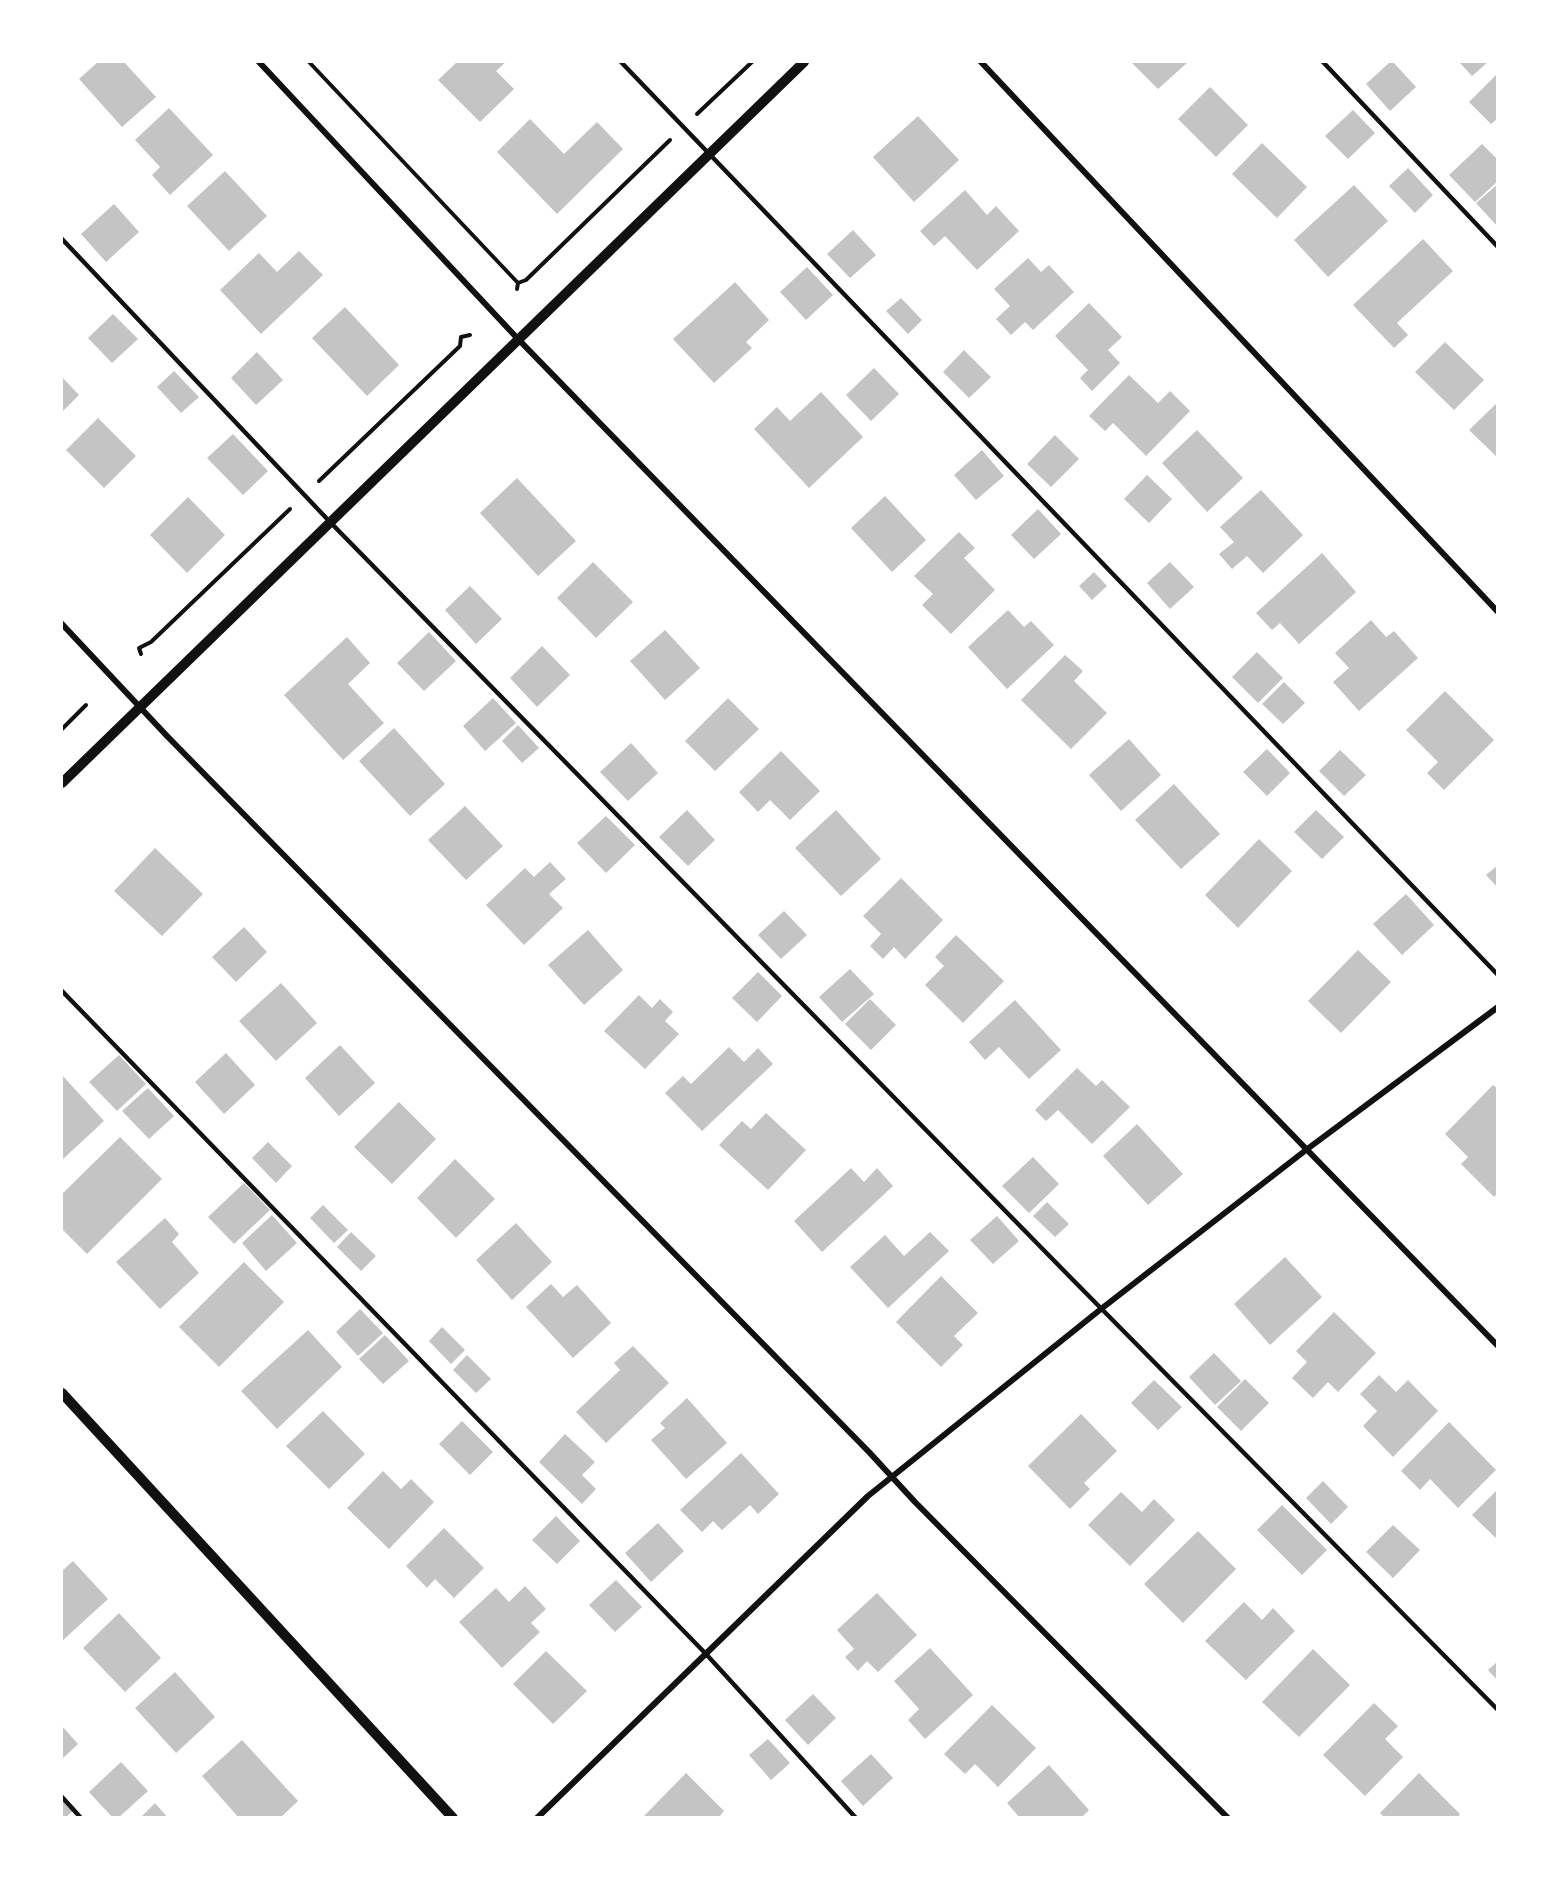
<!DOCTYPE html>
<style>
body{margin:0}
#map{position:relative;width:1559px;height:1879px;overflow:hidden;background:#fff;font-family:"Playfair Display",serif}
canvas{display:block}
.frame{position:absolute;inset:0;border:63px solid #fff;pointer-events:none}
</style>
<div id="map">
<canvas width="1559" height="1879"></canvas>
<div class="frame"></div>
</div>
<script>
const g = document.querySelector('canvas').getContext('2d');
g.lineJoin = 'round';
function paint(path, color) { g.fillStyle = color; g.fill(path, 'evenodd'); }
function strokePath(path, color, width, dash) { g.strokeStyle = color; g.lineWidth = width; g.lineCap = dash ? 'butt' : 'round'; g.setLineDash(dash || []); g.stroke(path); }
paint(new Path2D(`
 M98,62h26l32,35 -34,30 -43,-48z
 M457,62h49l-10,9 18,18 -34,33 -42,-42z
 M1131,62h57l-30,27z
 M1390,62h3l23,25 -26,24 -24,-27z
 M1459,62h29l-16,14z
 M1498,73v45l-7,6 -22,-22z
 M1210,87l38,38 -32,32 -38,-38z
 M169,108l44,47 -43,40 -18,-20 8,-8 -25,-27z
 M1353,110l22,23 -27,26 -23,-23z
 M918,116l41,44 -45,42 -41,-45z
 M530,119l34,35 33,-32 26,27 -66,65 -60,-62z
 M1262,143l45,44 -30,31 -45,-44z
 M1482,144l16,16v21l-23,21 -26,-27z
 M1408,168l25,27 -18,18 -26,-27z
 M225,171l42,45 -38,35 -42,-45z
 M1498,184v43l-22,-24z
 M1354,185l34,36 -60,56 -34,-37z
 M965,190l22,25 9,-9 23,25 -42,39 -32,-34 -11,10 -14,-15z
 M114,204l25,28 -33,30 -25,-28z
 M853,230l23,25 -26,23 -23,-24z
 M1423,239l30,32 -56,52 11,12 -14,13 -41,-43z
 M299,251l24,24 -62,59 -41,-44 39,-37 18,19z
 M1028,258l13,14 8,-7 25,27 -41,38 -8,-8 -14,13 -15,-16 14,-13 -16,-17z
 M807,267l26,28 -27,25 -26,-28z
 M735,282l34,38 -23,22 6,6 -38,35 -41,-44z
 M901,298l21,22 -14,14 -22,-23z
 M1089,303l33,34 -14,13 12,13 -28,28 -12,-13 8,-8 -33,-34z
 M345,307l54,58 -32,31 -55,-58z
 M113,314l25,25 -26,24 -24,-25z
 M1445,342l39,38 -30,30 -39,-38z
 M964,350l27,27 -22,21 -26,-26z
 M257,352l26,28 -27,25 -25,-27z
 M874,368l25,26 -28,27 -25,-26z
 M174,371l25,26 -18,16 -24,-26z
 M1129,375l29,28 12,-12 20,20 -44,45 -33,-33 -8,8 -16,-15z
 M62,377l17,18 -17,17z
 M821,392l42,45 -54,51 -55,-59 23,-22 13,14z
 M1498,402v56l-29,-28z
 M98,418l38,38 -32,32 -38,-38z
 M1197,430l46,48 -36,34 -45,-49z
 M233,434l35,37 -25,24 -36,-37z
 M1055,435l24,24 -28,28 -24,-23z
 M982,450l22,26 -28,24 -22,-25z
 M1147,475l25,24 -23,24 -25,-24z
 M517,478l59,63 -38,35 -58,-63z
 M1261,490l42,45 -40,38 -16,-17 -15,13 -13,-15 15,-12 -14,-15z
 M885,496l41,44 -34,32 -41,-44z
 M188,497l37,38 -38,38 -37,-38z
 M1038,509l23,25 -27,25 -23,-24z
 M959,532l16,16 -11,10 31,32 -44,44 -29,-29 11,-11 -19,-18z
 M1322,553l34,39 -57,52 -19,-21 -8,7 -16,-17z
 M593,562l40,40 -37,36 -39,-40z
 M1170,562l24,25 -24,22 -23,-26z
 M1094,572l13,14 -15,14 -13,-14z
 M470,586l32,33 -26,25 -31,-34z
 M1008,610l16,17 7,-6 23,24 -47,44 -39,-42z
 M1371,620l15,17 8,-6 24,27 -59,53 -26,-29 16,-14 -14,-15z
 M665,630l35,38 -35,32 -35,-39z
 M429,632l27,29 -32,30 -27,-28z
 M347,637l23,26 -22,21 36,39 -41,37 -59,-65z
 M542,646l28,29 -33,32 -27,-29z
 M1257,652l26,26 -25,25 -26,-26z
 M1065,655l18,16 -9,10 33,32 -36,36 -50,-49z
 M1284,682l21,21 -22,21 -21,-20z
 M1445,691l49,49 -50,50 -17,-17 11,-11 -32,-32z
 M493,698l23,25 -31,28 -22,-25z
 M728,698l31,31 -44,42 -30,-30z
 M518,725l21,23 -17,15 -20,-22z
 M394,728l51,56 -35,32 -51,-55z
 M1129,739l32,36 -40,36 -32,-36z
 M631,743l27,30 -30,28 -28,-29z
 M1267,749l23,24 -23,23 -24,-24z
 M1340,750l26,25 -22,21 -25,-25z
 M781,751l39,40 -30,29 -20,-20 -12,12 -19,-20z
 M1174,784l46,50 -39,35 -46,-49z
 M465,806l38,40 -37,34 -38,-40z
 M687,810l28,30 -27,26 -29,-29z
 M836,810l45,49 -40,37 -46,-48z
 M1316,810l28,27 -22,22 -28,-27z
 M606,816l29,29 -29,28 -29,-30z
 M1259,839l33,32 -54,57 -33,-33z
 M155,848l48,46 -41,42 -48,-45z
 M550,862l16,17 -17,15 14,14 -39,37 -38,-40 39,-37 9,9z
 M1498,865v23l-12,-13z
 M901,878l42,42 -38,39 -11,-12 -11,12 -13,-13 11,-12 -18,-18z
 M1406,894l28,31 -32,30 -29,-31z
 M784,911l23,24 -26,24 -23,-24z
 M244,927l23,25 -31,30 -24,-25z
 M588,930l35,40 -39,35 -36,-40z
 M956,935l48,46 -41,42 -38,-38 19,-19 -9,-9z
 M1358,950l33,32 -50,51 -33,-32z
 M850,969l24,25 -32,28 -23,-25z
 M758,972l24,24 -25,26 -25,-24z
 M281,983l36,40 -41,38 -37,-40z
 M639,995l13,13 8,-9 13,13 -8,9 14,13 -34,35 -41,-38z
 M870,999l26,26 -25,25 -26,-26z
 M1015,1000l46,50 -32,29 -30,-32 -14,13 -16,-18z
 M340,1045l35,38 -36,33 -34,-38z
 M729,1047l15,15 14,-14 15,16 -71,67 -37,-38 18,-17 8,8z
 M226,1053l29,32 -31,29 -29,-32z
 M119,1055l27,29 -29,27 -28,-29z
 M1077,1068l19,18 6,-6 28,27 -38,37 -34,-34 -12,11 -11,-11z
 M62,1075l42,46 -42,39z
 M1493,1085l5,4v104l-4,4 -33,-33 7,-7 -23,-23z
 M148,1088l26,28 -25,23 -27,-28z
 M399,1102l37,37 -44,45 -38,-37z
 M766,1113l40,37 -38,40 -49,-45 23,-24 9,8z
 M1137,1124l46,50 -35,31 -45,-49z
 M120,1137l42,42 -75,75 -25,-25v-35z
 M268,1142l24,24 -16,17 -24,-25z
 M1033,1157l26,27 -30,29 -27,-27z
 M455,1159l40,40 -39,39 -39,-40z
 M851,1168l13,14 13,-14 16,18 -71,66 -28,-31z
 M244,1183l26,27 -36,34 -26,-27z
 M1047,1202l22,22 -14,13 -22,-21z
 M323,1205l25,25 -14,13 -24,-25z
 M272,1215l25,28 -31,28 -24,-28z
 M997,1216l22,25 -26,23 -23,-24z
 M165,1218l14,16 -7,8 27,31 -39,36 -44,-47z
 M516,1223l36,39 -40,38 -36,-40z
 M351,1232l25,24 -15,15 -24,-24z
 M930,1232l19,19 -61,57 -38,-41 35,-32 19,21z
 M1285,1257l37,40 -52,48 -36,-41z
 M244,1262l40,40 -65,65 -40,-40z
 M941,1276l37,37 -24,23 9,9 -22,22 -45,-45z
 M551,1284l12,13 14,-12 34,38 -38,35 -47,-51z
 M360,1309l23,24 -25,23 -22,-24z
 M1334,1312l42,41 -38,39 -10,-10 -15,16 -21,-20 15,-16 -11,-11z
 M442,1327l23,23 -14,14 -22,-23z
 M308,1330l34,37 -65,62 -36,-38z
 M385,1335l24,26 -26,23 -24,-25z
 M633,1346l36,37 -63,60 -30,-31 44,-42 -6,-7z
 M1214,1353l27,28 -26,24 -26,-28z
 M467,1355l24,24 -15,14 -23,-23z
 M1379,1375l17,17 12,-12 30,31 -45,46 -30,-31 14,-15 -17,-17z
 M1245,1379l24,24 -28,28 -24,-24z
 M1154,1380l28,27 -24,23 -27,-27z
 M687,1398l40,45 -41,36 -35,-39 14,-12 -5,-5z
 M323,1411l42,43 -36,35 -43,-43z
 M1081,1414l36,37 -33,32 6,6 -20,20 -42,-43z
 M462,1421l31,31 -23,23 -31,-31z
 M1449,1422l47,48 -38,38 -28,-29 -10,11 -19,-19z
 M565,1434l30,28 -13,13 14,14 -14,15 -43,-42z
 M741,1453l38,41 -21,20 -8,-9 -28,25 -9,-9 -11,11 -22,-22z
 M383,1471l18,18 10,-10 23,23 -45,47 -42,-41z
 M1323,1481l25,26 -17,17 -25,-26z
 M1498,1489v51l-26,-25z
 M1121,1492l21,20 12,-13 21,21 -45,46 -42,-41z
 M1282,1505l45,45 -25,25 -45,-45z
 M556,1516l24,25 -23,23 -25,-24z
 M658,1523l26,28 -33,31 -26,-29z
 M1393,1525l27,25 -27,28 -27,-26z
 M444,1528l40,40 -30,30 -19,-19 -8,9 -21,-22z
 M1198,1531l38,38 -53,54 -39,-39z
 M73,1561l35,38 -46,42v-70z
 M616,1580l26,27 -27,25 -26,-27z
 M525,1586l21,23 -15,14 9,9 -38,36 -43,-46 37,-34 13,14z
 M877,1593l40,42 -39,37 -11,-11 -9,10 -13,-14 9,-8 -17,-19z
 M1244,1602l18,18 11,-12 22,23 -49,49 -41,-39z
 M119,1613l42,45 -36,34 -42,-44z
 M930,1648l43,47 -48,44 -17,-19 11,-11 -25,-28z
 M1313,1649l37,36 -51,52 -37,-35z
 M546,1651l41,40 -34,33 -40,-40z
 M1498,1661v20l-10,-11z
 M175,1672l40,45 -39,36 -41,-45z
 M813,1694l23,24 -28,27 -23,-25z
 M1374,1703l24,23 -13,13 18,18 -38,39 -42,-41z
 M992,1705l44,43 -38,39 -23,-23 -10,10 -21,-20z
 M62,1726l16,18 -16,15z
 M768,1739l22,24 -19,17 -22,-25z
 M242,1740l56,61 -18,17h-41l-37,-42z
 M871,1754l22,24 -30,28 -22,-25z
 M121,1762l27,29 -30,27h-5l-24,-26z
 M1049,1765l40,45 -8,8h-61l-13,-15z
 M686,1773l38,38 -6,7h-76z
 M1419,1773l41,41 -3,4h-72l-5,-5z
 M62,1799l11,12 -8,7h-3z
 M155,1803l13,15h-28z`), '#c4c4c4');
strokePath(new Path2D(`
 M309,62l209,221
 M697,114l55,-52
 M517,289l1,-6 8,-3 144,-140
 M319,481l141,-135 1,-9 9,-2
 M141,654l-2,-6 12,-6 139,-133
 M62,729l24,-24`), '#111', 4);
strokePath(new Path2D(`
 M621,62l877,913
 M1323,62l175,185
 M62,239l268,283 745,760 423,428
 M62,991l644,663 150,164
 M62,1797l19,21`), '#111', 4.5);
strokePath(new Path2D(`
 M259,62l259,277 980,1007
 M981,62l517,550
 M62,624l105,112 702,716 46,50 313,316
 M537,1818l331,-322 233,-187 205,-159 192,-143`), '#111', 6);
strokePath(new Path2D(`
 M62,783l742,-721
 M62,1393l391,425`), '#111', 10);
</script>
